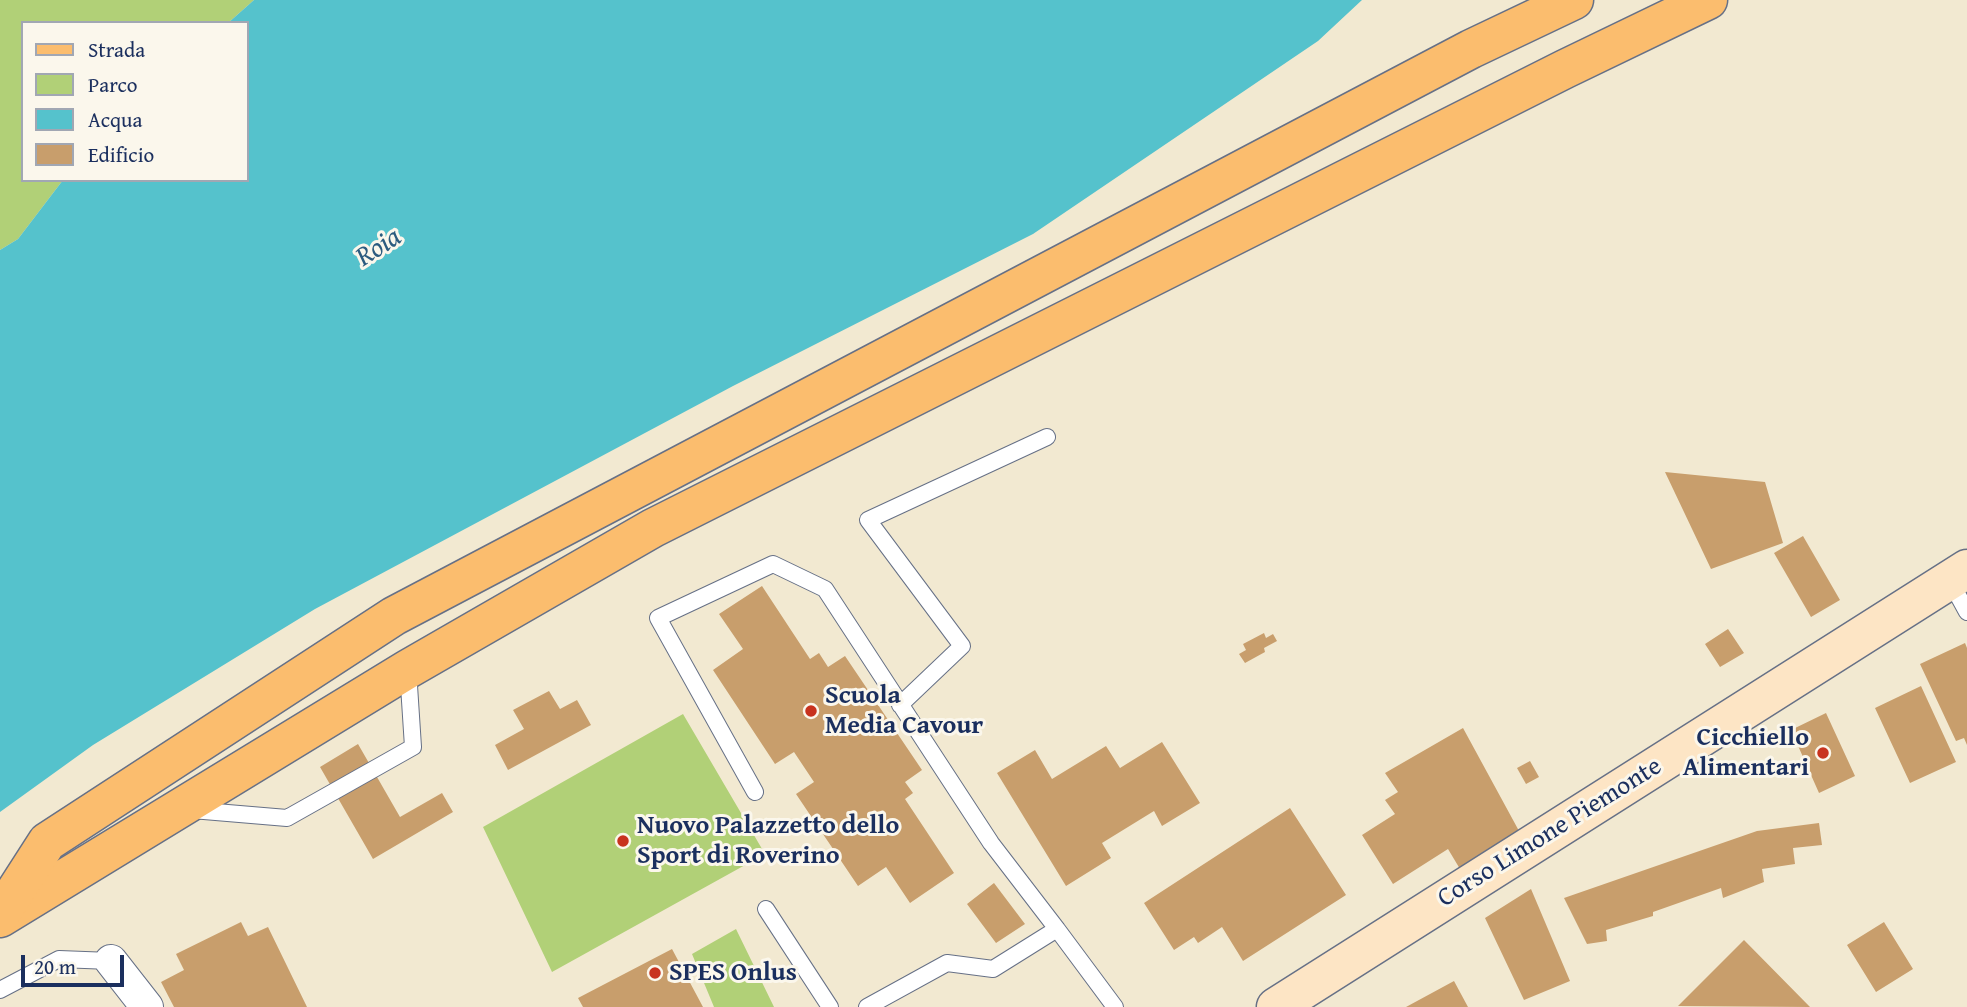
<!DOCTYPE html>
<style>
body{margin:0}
#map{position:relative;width:1967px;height:1007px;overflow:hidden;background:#f2e9d1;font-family:"Gentium Book Plus",serif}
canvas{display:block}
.legend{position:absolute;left:21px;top:21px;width:228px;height:161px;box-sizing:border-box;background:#fbf7ec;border:2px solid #a1a7b3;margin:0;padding:9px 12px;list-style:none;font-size:21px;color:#1b2f5e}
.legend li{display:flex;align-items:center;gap:14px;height:35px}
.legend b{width:35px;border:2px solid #a1a7b3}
.scale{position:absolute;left:21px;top:955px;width:103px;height:32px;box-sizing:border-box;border:4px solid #1b2f5e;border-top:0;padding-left:9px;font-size:21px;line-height:24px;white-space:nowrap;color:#1b2f5e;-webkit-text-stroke:5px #fbf7ec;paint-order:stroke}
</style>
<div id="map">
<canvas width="1967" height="1007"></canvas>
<ul class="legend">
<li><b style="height:9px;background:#fbbd6e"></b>Strada</li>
<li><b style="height:19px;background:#b1d077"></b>Parco</li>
<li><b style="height:19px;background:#55c2cc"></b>Acqua</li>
<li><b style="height:19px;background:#c89e6c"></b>Edificio</li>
</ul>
<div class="scale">20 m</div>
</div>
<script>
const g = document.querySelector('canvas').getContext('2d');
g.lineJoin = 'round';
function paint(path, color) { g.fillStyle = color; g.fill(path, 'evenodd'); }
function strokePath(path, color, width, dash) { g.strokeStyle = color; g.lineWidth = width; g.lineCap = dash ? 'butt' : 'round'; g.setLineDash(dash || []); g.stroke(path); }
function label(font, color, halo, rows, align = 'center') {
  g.font = font + ' "Gentium Book Plus",serif'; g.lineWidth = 6; g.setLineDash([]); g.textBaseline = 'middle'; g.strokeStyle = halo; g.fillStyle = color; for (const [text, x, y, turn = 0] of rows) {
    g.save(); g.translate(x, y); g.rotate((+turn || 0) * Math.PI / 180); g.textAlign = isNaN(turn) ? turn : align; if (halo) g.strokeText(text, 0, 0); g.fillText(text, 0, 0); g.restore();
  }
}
paint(new Path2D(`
 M0,0h254l-26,23h-205v157h40l-45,59 -18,11z
 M683,714l82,140 -213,118 -69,-145z
 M736,929l38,78h-60l-22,-53z`), '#b1d077');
paint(new Path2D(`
 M254,0h1108l-44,41 -285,193 -300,152 -418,223 -222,136 -93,67v-562l18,-11 45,-59h184v-157h-19z`), '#55c2cc');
paint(new Path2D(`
 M1665,472l100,10 18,61 -72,26z
 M1803,536l37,64 -29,17 -37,-64z
 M762,586l48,73 9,-6 9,14 17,-11 77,114 -17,12 8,11 -8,6 49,74 -44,30 -24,-36 -28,19 -62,-92 18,-12 -20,-30 -19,12 -62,-94 30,-21 -24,-35z
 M1728,629l16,24 -24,14 -15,-23z
 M1264,633l2,5 7,-4 4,7 -13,7 1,4 -20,11 -6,-9 7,-4 -3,-6z
 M1965,643l2,5v97l-3,-7 -8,3 -36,-77z
 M1921,686l35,76 -46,21 -35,-75z
 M549,691l11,18 17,-9 14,25 -83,45 -13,-25 29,-16 -11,-19z
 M1826,713l29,63 -36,17 -28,-63z
 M1463,728l62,114 -59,37 -18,-30 -55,35 -31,-49 33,-21 -10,-14 13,-8 -13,-19z
 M1162,742l38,61 -38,23 -8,-15 -52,32 9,15 -45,28 -69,-113 38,-23 17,29 54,-33 14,22z
 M358,744l42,73 42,-24 11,19 -80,47 -53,-92z
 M1530,761l9,16 -13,7 -9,-16z
 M1290,808l56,87 -103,66 -21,-34 -24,16 -4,-6 -20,13 -30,-47z
 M1819,823l3,22 -29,3 2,16 -33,5 2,13 -41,16 -2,-10 -68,24v4l-47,14 1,11 -20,3 -23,-46 193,-67z
 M994,883l31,41 -29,19 -29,-39z
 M1531,889l39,92 -46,19 -39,-82z
 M241,922l7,14 20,-9 39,80h-133l-13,-25 23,-12 -8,-16z
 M1884,922l29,47 -37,23 -29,-47z
 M1744,940l66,67 -132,-1z
 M672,949l31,58h-120l-5,-9z
 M1454,981l14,26h-62z`), '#c89e6c');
const lane = new Path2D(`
 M1950,581l17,31
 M900,705l62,-59 -94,-126 179,-83
 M755,792l-97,-174 115,-54 52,25 166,254 66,86
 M192,810l95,8 126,-71 -5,-77
 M766,909l64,98
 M0,990l59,-31 52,2
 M867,1007l80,-44 46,6 64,-40 58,78`);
const street = new Path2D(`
 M111,961l36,46`);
const secondary = new Path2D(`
 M1276,1007l691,-438`);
const primary = new Path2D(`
 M0,918l408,-249 245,-141 912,-459 143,-69`);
const highway = new Path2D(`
 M0,915l47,-73 347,-226 1077,-567 103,-49`);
strokePath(lane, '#667086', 18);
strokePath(street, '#667086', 34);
strokePath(secondary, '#667086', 41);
strokePath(primary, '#667086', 41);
strokePath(highway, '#667086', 41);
strokePath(lane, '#fff', 16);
strokePath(street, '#fff', 32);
strokePath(secondary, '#fde5c5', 38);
strokePath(primary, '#fbbd6e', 38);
strokePath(highway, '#fbbd6e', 38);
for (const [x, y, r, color] of [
 [811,711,7,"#c8321e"],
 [1823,753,7,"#c8321e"],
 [623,841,7,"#c8321e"],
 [655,973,7,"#c8321e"]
]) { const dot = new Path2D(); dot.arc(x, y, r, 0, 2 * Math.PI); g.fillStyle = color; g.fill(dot); strokePath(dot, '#fbf7ec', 2.5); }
label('bold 26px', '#1b2f5e', '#fbf7ec', [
 ["Scuola",825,696],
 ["Media Cavour",825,726],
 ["Cicchiello",1809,738,"right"],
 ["Alimentari",1809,768,"right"],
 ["Nuovo Palazzetto dello",637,826],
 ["Sport di Roverino",637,856],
 ["SPES Onlus",669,973]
], 'left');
label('26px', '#1b2f5e', '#fbf7ec', [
 ["Corso Limone Piemonte",1550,833,-32]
]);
label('italic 28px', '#2c5b7f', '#fbf7ec', [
 ["Roia",379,248,-33]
]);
</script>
